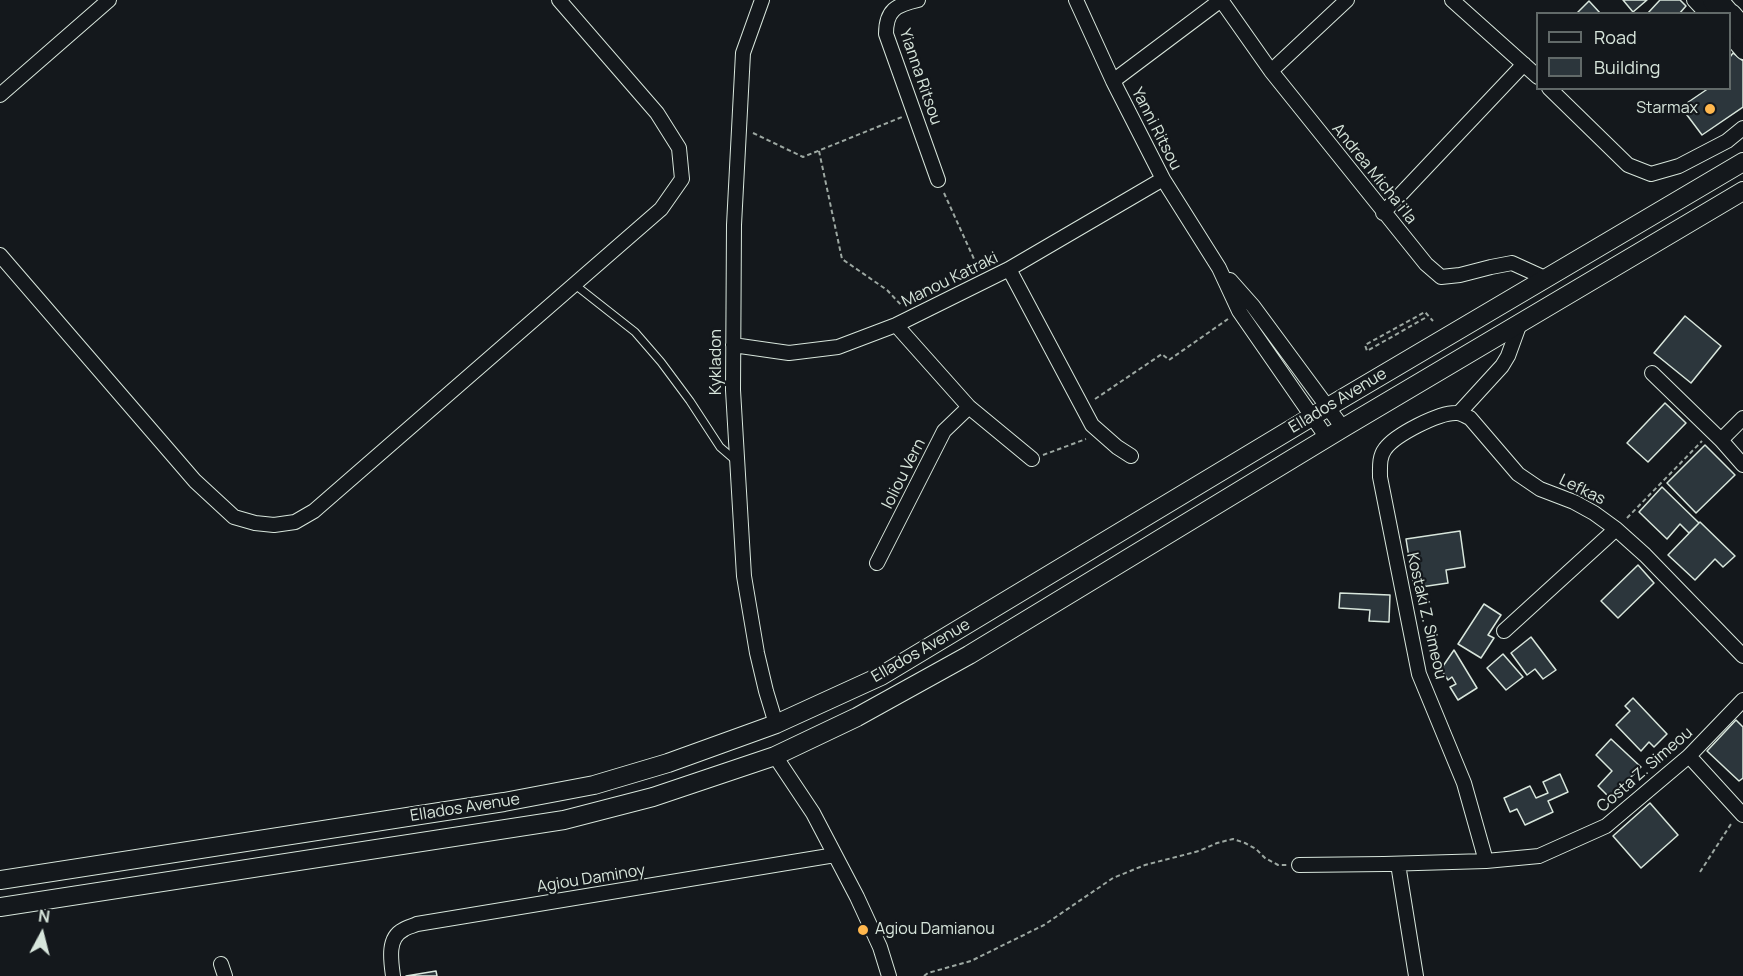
<!DOCTYPE html>
<style>
body{margin:0}
#map{position:relative;width:1743px;height:976px;overflow:hidden;background:#14181c;font-family:Manrope,sans-serif}
canvas{display:block}
.legend{position:absolute;left:1536px;top:12px;width:195px;height:78px;box-sizing:border-box;background:#14181c;border:2px solid #626a69;margin:0;padding:8px 10px;list-style:none;font-size:18px;color:#d8e6dc}
.legend li{display:flex;align-items:center;gap:12px;height:30px}
.legend b{width:30px;border:2px solid #626a69}
.north{position:absolute;left:12px;top:904px;width:60px;height:60px;-webkit-text-stroke:4px #14181c;paint-order:stroke;rotate:7deg;font-size:16px;font-weight:700;line-height:24px;text-align:center;color:#d8e6dc}
.north::after{content:'';display:block;margin:auto;width:21px;height:27px;background:#d8e6dc;clip-path:polygon(50% 0,100% 100%,50% 72%,0 100%)}
</style>
<div id="map">
<canvas width="1743" height="976"></canvas>
<ul class="legend">
<li><b style="height:8px;background:#14181c"></b>Road</li>
<li><b style="height:16px;background:#2c363c"></b>Building</li>
</ul>
<div class="north">N</div>
</div>
<script>
const g = document.querySelector('canvas').getContext('2d');
g.lineJoin = 'round';
function paint(path, color) { g.fillStyle = color; g.fill(path, 'evenodd'); }
function strokePath(path, color, width, dash) { g.strokeStyle = color; g.lineWidth = width; g.lineCap = dash ? 'butt' : 'round'; g.setLineDash(dash || []); g.stroke(path); }
function label(font, color, halo, rows, align = 'center') {
  g.font = font + ' Manrope,sans-serif'; g.lineWidth = 4.5; g.setLineDash([]); g.textBaseline = 'middle'; g.strokeStyle = halo; g.fillStyle = color; for (const [text, x, y, turn = 0] of rows) {
    g.save(); g.translate(x, y); g.rotate((+turn || 0) * Math.PI / 180); g.textAlign = isNaN(turn) ? turn : align; if (halo) g.strokeText(text, 0, 0); g.fillText(text, 0, 0); g.restore();
  }
}
const building = new Path2D(`
 M1623,0h24l-14,12z
 M1660,0h20l6,6 -7,8h-32z
 M1589,1l12,13h-25z
 M1733,53l10,8v46l-41,28 -21,-28 28,-19h21v-31z
 M1685,316l36,30 -30,37 -37,-30z
 M1665,403l21,20 -38,39 -21,-19z
 M1705,445l30,30 -39,38 -29,-30z
 M1662,487l37,36 -10,10 -9,-9 -13,15 -28,-27z
 M1700,522l35,34 -12,11 -8,-8 -20,21 -27,-25z
 M1460,531l5,36 -19,3 2,13 -34,5 -8,-49z
 M1638,565l16,18 -36,35 -17,-17z
 M1340,593l50,2 -1,27 -20,-1 1,-11 -31,-2z
 M1484,604l17,11 -13,20 6,3 -13,20 -23,-14z
 M1531,637l25,33 -13,9 -8,-10 -8,6 -16,-22z
 M1454,650l23,38 -19,12 -8,-13 6,-3 -4,-7 -4,3 -7,-11z
 M1503,654l20,23 -17,13 -19,-22z
 M1633,698l34,36 -13,13 -5,-5 -8,9 -25,-26 14,-14 -5,-5z
 M1736,720l7,7v51l-4,3 -32,-30z
 M1611,739l30,28 -31,31 -12,-12 14,-15 -16,-16z
 M1560,774l8,18 -20,9 5,11 -28,13 -8,-16 -7,3 -6,-14 26,-12 6,12 12,-5 -5,-11z
 M1650,803l28,32 -37,33 -28,-32z
 M436,971l1,5h-31z`);
paint(building, '#2c363c');
strokePath(building, '#d8e6dc', 1.5);
const lane = new Path2D(`
 M574,284l61,48 26,30 29,39 30,46 15,13`);
const street = new Path2D(`
 M762,0l-19,53 -9,172 -1,165 11,186 13,77 9,38 10,33
 M918,0c-22,5 -32,10 -32,34l52,146
 M1076,0l37,81 50,98 56,89 20,43 88,127
 M1221,0l50,71 155,193 15,13 19,-2 31,-8 21,-4 33,15
 M1452,0l86,77
 M1694,0l13,14
 M1730,37l13,15
 M1271,71l76,-71
 M1113,81l108,-81
 M1549,88l79,77 23,9 28,-8 48,-25 16,-13
 M0,95l109,-95
 M1383,213l141,-149
 M0,255l195,226 39,36 21,6 19,2 21,-3 19,-11 347,-302 21,-30 -3,-31 -22,-35 -98,-113
 M1009,269l83,156 25,22 14,9
 M1230,280l23,26 90,122
 M896,325l73,82 63,52
 M733,345l56,8 49,-6 58,-22 113,-56 154,-90
 M1652,373l69,67 22,25
 M1459,413l43,-47 6,-10 12,-33
 M1721,440l22,-22
 M877,563l67,-132 25,-24
 M1504,631l112,-102
 M775,756l38,57 44,84 23,50 9,29
 M1689,756l54,59
 M1486,861l-22,-78 -45,-109 -39,-197c0,-10 -1,-20 5,-28 10,-14 54,-37 72,-36 4,0 8,3 13,5l48,56 22,15 34,13 20,11 22,16 29,26 98,101
 M1398,864l18,112
 M1299,865l85,-1 102,-3 53,-5 67,-30 83,-70 54,-56
 M221,964l4,12
 M393,976c-2,-15 -6,-38 10,-46 4,-3 10,-4 14,-6l418,-69`);
const secondary = new Path2D(`
 M0,880l504,-78 90,-17 74,-22 108,-39 105,-48 447,-269 415,-245
 M0,907l564,-87 89,-23 122,-41 82,-39 112,-62 374,-227 400,-237`);
const highway = new Path2D(`
 M1715,0l12,14
 M1730,16l13,15`);
strokePath(lane, '#d8e6dc', 9);
strokePath(street, '#d8e6dc', 16);
strokePath(secondary, '#d8e6dc', 20);
strokePath(highway, '#d8e6dc', 26);
strokePath(new Path2D(`
 M753,133l50,24 99,-40
 M819,151l23,108 45,31 15,16
 M944,193l35,77
 M1425,318l-58,33 -2,-6 60,-33 8,9
 M1095,399l67,-45 7,6 59,-41
 M1043,455l43,-16
 M1627,518l75,-77
 M1700,872l31,-48
 M924,976l4,-3 43,-12 73,-36 69,-47 32,-13 54,-14 18,-8 16,-4 12,4 11,6 9,9 13,7h9`), '#9da8a2', 2, [4.5, 3]);
strokePath(lane, '#14181c', 7);
strokePath(street, '#14181c', 14);
strokePath(secondary, '#14181c', 18);
strokePath(highway, '#14181c', 24);
for (const [x, y, r, color] of [
 [1710,109,6,"#ffb74d"],
 [863,930,6,"#ffb74d"]
]) { const dot = new Path2D(); dot.arc(x, y, r, 0, 2 * Math.PI); g.fillStyle = color; g.fill(dot); strokePath(dot, '#14181c', 2); }
label('16px', '#d8e6dc', '#14181c', [
 ["Yianna Ritsou",920,77,71],
 ["Yanni Ritsou",1156,129,63],
 ["Andrea Micha'i'la",1374,174,51],
 ["Manou Katraki",950,280,-26],
 ["Kykladon",717,362,-90],
 ["Ellados Avenue",1338,401,-31],
 ["Ioliou Vern",904,474,-63],
 ["Lefkas",1582,490,26],
 ["Kostaki Z. Simeou",1426,616,77],
 ["Ellados Avenue",921,651,-30],
 ["Costa Z. Simeou",1645,770,-41],
 ["Ellados Avenue",465,808,-9],
 ["Agiou Daminoy",591,879,-9]
]);
label('16px', '#d8e6dc', '#14181c', [
 ["Starmax",1698,109],
 ["Agiou Damianou",875,930,"left"]
], 'right');
</script>
